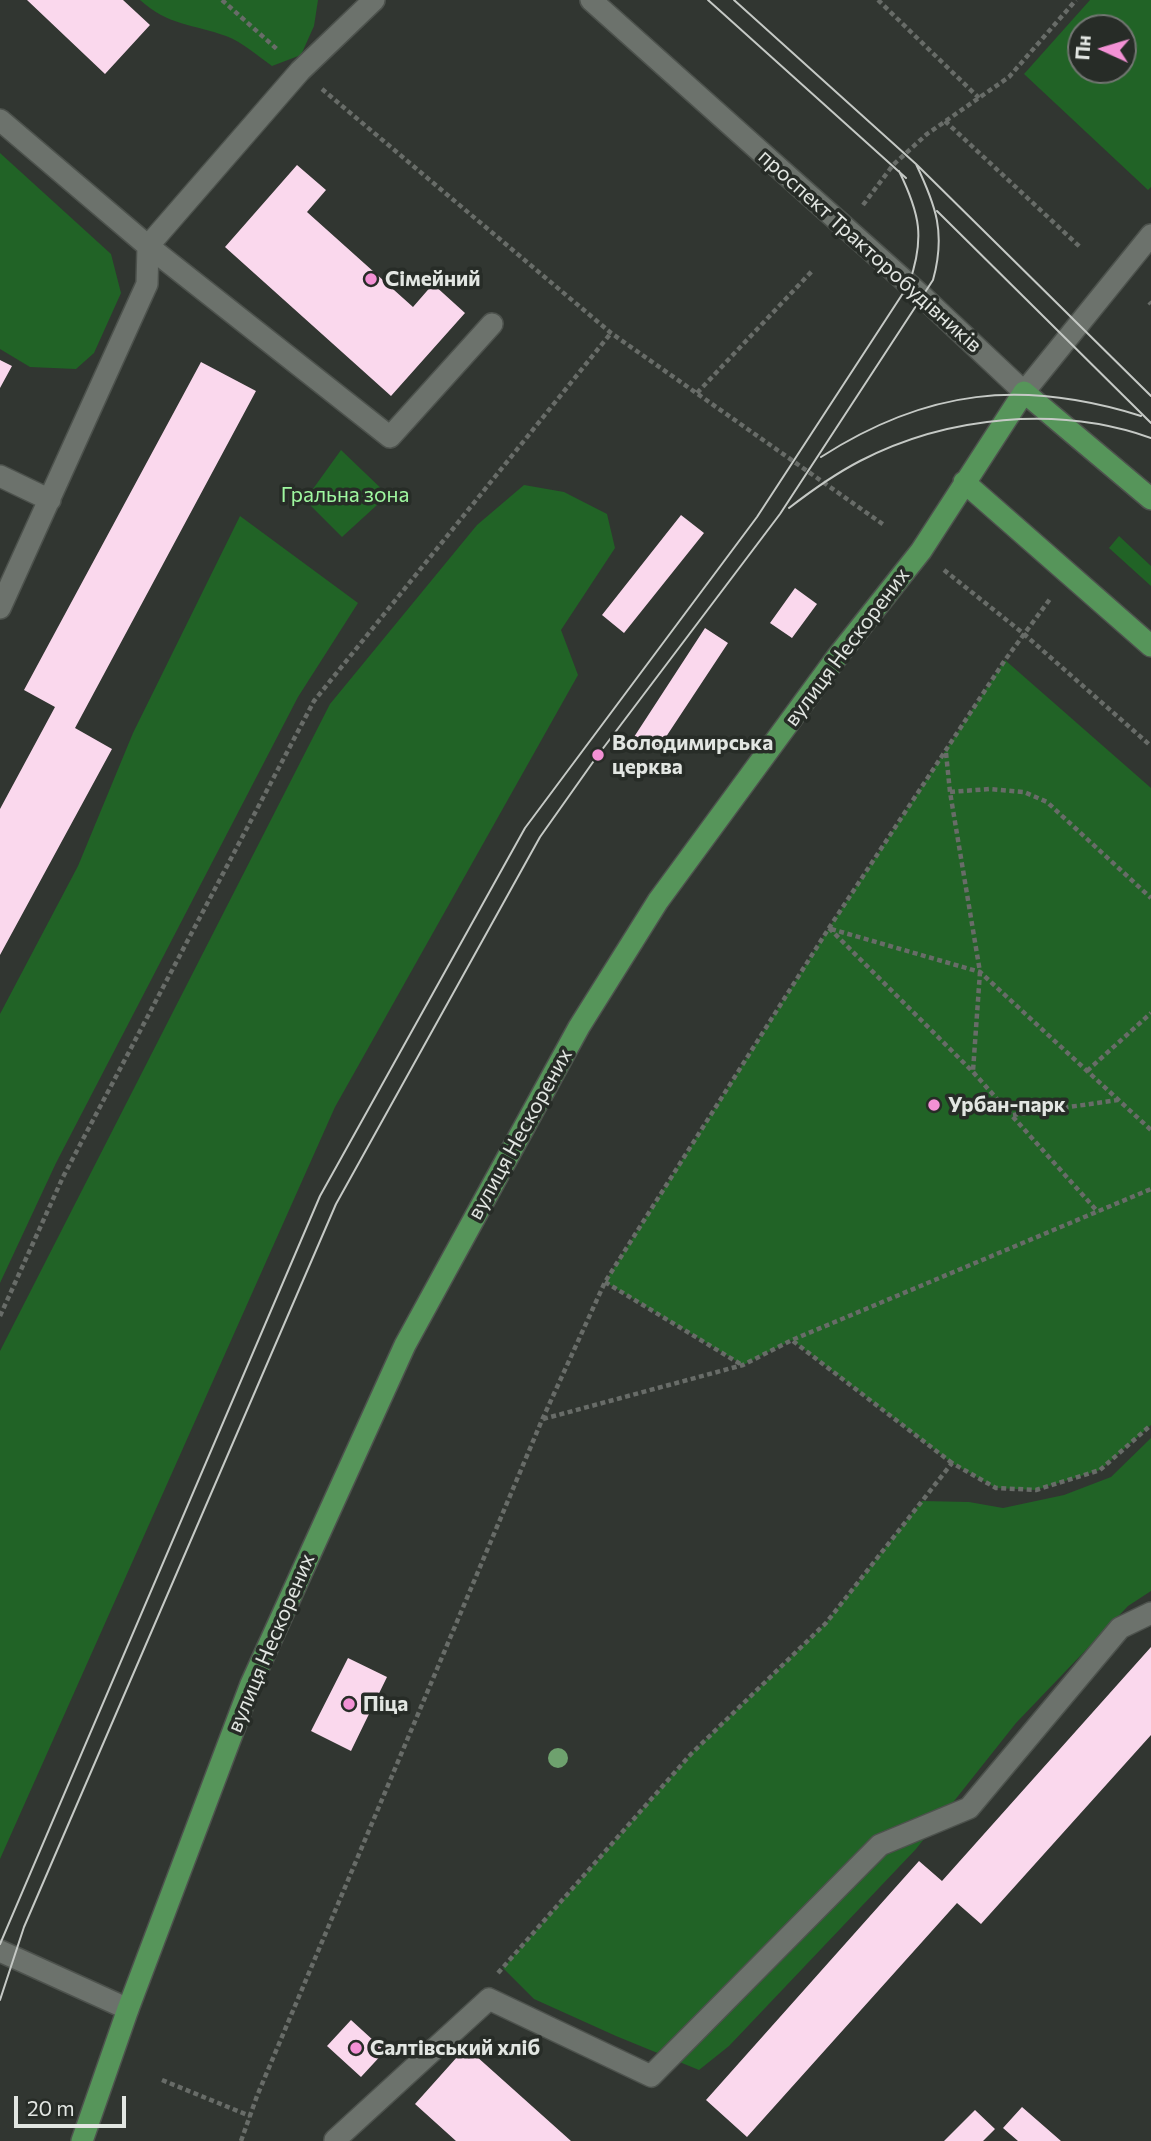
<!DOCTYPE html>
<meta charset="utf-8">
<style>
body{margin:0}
#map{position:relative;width:1151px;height:2141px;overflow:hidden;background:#313631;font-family:Commissioner,sans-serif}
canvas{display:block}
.north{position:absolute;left:1067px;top:14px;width:70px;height:70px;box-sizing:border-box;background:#272c27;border:2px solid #727672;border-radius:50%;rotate:274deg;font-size:19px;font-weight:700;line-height:28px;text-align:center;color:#e2e6e2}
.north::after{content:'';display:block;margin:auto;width:24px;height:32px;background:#f391d5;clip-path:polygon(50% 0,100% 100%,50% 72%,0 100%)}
.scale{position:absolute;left:14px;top:2096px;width:112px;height:32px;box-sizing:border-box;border:4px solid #e2e6e2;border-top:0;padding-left:9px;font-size:21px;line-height:24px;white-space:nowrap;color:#e2e6e2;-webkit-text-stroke:5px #272c27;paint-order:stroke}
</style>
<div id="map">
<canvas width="1151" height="2141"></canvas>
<div class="north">Пн</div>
<div class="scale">20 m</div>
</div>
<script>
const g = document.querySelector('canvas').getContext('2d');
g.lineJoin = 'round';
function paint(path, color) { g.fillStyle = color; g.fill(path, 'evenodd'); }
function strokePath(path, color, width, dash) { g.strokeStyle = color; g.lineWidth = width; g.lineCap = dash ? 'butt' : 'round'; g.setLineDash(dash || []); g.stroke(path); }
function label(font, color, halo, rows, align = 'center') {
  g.font = font + ' Commissioner,sans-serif'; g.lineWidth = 7; g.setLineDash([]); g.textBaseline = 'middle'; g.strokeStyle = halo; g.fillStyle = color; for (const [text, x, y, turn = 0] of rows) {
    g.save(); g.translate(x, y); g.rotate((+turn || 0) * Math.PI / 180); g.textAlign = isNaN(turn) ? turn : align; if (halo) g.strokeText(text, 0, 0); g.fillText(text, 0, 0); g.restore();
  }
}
paint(new Path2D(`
 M140,0h178l-4,26 -13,29 -29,11c-14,-10 -30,-24 -46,-30 -33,-12 -57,-10 -86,-36z
 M1090,0h61v187l-3,3 -124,-116zM1081,28h42v42h-42z
 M0,153l111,101 10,39 -27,60 -18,16 -46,-2 -30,-18z
 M341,450l47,45 -46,42 -37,-37z
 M524,485l40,7 43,22 8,34 -54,82 17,45 -243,432 -335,752v-508l330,-647 147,-179z
 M240,516l118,87 -60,94 -242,466 -56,120v-269l78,-148 55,-133z
 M1119,536l32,30v20l-42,-38z
 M1005,660l146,128v637l-51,45 -64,20 -40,-2 -44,-25 -160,-123 -49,25 -138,-83 224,-354z
 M1151,1438v153l-23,15 -112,117 -100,126 -187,197 -30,24 -83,-34 -82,-37 -31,-31 188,-214 135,-131 96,-122 47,1 34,6 61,-13 47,-18z`), '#216326');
paint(new Path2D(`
 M27,0h96l27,25 -45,49z
 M297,165l29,25 -19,22 106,95 20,-23 32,29 -74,83 -166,-149z
 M0,360l12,6 -12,22z
 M201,362l55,29 -181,337 37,21 -112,206v-146l55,-102 -31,-17z
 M681,515l23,18 -80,100 -22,-18z
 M795,588l22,16 -25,34 -22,-15z
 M705,628l23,15 -72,109 -22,-15z
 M1151,1647v88l-170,189 -24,-21 -210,234 -41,-37 213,-239 23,20z
 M348,1658l39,19 -36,74 -40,-20z
 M351,2020l34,31 -24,26 -34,-31z
 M466,2047l105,94h-115l-41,-37z
 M1022,2107l39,34h-43l-15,-13z
 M975,2110l20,19 -12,12h-39z`), '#fad8ed');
const minor = new Path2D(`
 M591,0l332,297 101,95 127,-157
 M0,120l148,126 242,191 102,-113
 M0,476l50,24
 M0,608l147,-324 1,-38 152,-175 74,-71
 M0,1951l128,58
 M335,2140l154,-141 162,77 229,-231 89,-37 151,-180 31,-15`);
const major = new Path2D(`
 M964,482l187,164
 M82,2141l46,-132 123,-325 154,-339 174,-318 79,-126 179,-244 84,-106 103,-159 127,107`);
strokePath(minor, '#4d524d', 24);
strokePath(major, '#4d524d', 24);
strokePath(new Path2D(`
 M222,0l57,51
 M878,0l101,98
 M322,89l289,244 273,192
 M945,121l135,126
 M863,205l30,-40 34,-31 82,-57 67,-77
 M1149,302l2,2
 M697,393l116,-123
 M944,570l80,64 127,112
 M946,753l4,39 30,180 -7,99
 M950,792l39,-3 35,3 23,10 104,96
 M829,928l144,144 125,140
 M831,929l149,43 171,158
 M1087,1071l64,-58
 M1013,1115l105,-15
 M605,1282l137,83
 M0,1316l63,-139 251,-476 297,-368
 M793,1341l159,122
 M543,1419l200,-54 49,-25 359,-151
 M498,1973l193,-219 135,-131 126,-160 44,25 40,2 64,-20 51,-45
 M162,2080l88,36
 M241,2141l16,-45 285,-676 63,-138 224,-354 176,-268 45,-61`), '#686c68', 4.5, [5, 3.5]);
strokePath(minor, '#6c726c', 21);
strokePath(major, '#56955a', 21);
strokePath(new Path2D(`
 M708,0l198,178
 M734,0l182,164 235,232
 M937,211l214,212
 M821,457c106,-68 201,-78 320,-41
 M789,508c22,-17 46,-34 71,-47 87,-45 198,-56 291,-23
 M0,1944l320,-748 205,-368 232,-311 152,-233c16,-46 11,-70 -10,-113
 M0,2000l24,-73 312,-723 204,-367 58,-82 182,-241 153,-234c13,-47 3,-74 -17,-116`), '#c5c9c5', 2);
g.fillStyle = '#6ea16e';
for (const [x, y] of [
 [558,1758]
]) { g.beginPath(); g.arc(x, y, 10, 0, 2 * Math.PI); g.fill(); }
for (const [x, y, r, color] of [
 [371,279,7,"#f391d5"],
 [598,755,7,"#f391d5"],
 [934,1105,7,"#f391d5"],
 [349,1704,7,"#f391d5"],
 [356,2048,7,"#f391d5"]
]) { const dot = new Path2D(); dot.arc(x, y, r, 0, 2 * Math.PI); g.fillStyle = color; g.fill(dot); strokePath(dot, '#272c27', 2.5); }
label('21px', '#e2e6e2', '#272c27', [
 ["проспект Тракторобудівників",870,251,42],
 ["вулиця Нескорених",847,647,-53],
 ["вулиця Нескорених",520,1134,-61],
 ["вулиця Нескорених",271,1643,-67]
]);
label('bold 21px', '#e2e6e2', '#272c27', [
 ["Сімейний",385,279],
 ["Володимирська",612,743],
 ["церква",612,767],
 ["Урбан-парк",948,1105],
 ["Піца",363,1704],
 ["Салтівський хліб",370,2048]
], 'left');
label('21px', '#9ff8a0', '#272c27', [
 ["Гральна зона",345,495]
]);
</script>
